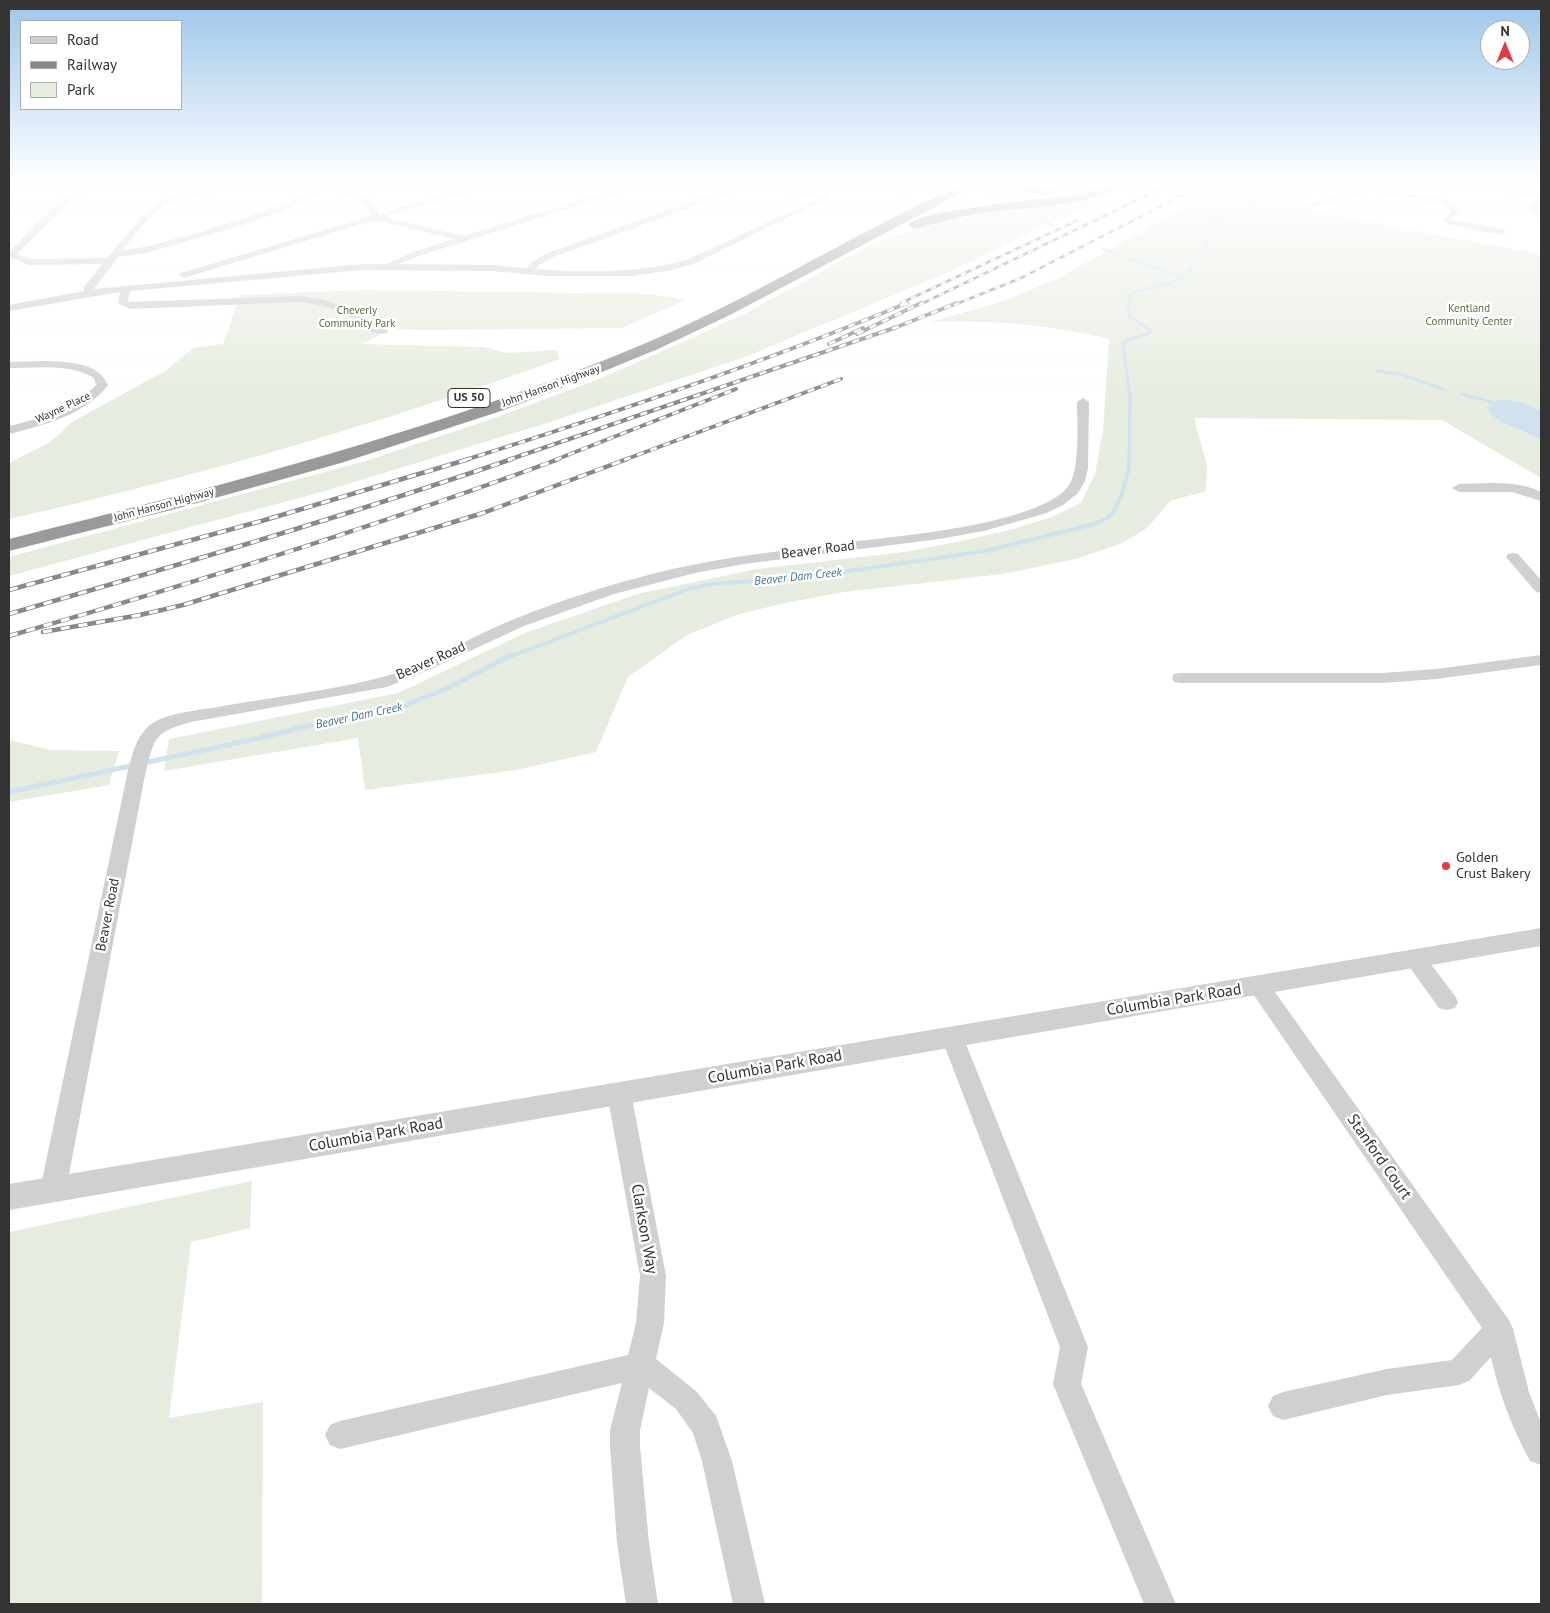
<!DOCTYPE html>
<style>
body{margin:0}
#map{position:relative;width:1550px;height:1613px;overflow:hidden;background:#fff;font-family:"PT Sans",sans-serif}
canvas{display:block}
.frame{position:absolute;inset:0;border:10px solid #333;pointer-events:none}
.legend{position:absolute;left:20px;top:20px;width:162px;height:90px;box-sizing:border-box;background:#fff;border:1px solid #adadad;margin:0;padding:6px 9px;list-style:none;font-size:15px;color:#333}
.legend li{display:flex;align-items:center;gap:10px;height:25px}
.legend b{width:25px;border:1px solid #adadad}
.north{position:absolute;left:1480px;top:20px;width:50px;height:50px;box-sizing:border-box;background:#fff;border:1px solid #adadad;border-radius:50%;rotate:0deg;font-size:14px;font-weight:700;line-height:20px;text-align:center;color:#333}
.north::after{content:'';display:block;margin:auto;width:18px;height:22px;background:#e63946;clip-path:polygon(50% 0,100% 100%,50% 72%,0 100%)}
</style>
<div id="map">
<canvas width="1550" height="1613"></canvas>
<div class="frame"></div>
<ul class="legend">
<li><b style="height:6px;background:#d0d0d0"></b>Road</li>
<li><b style="height:6px;background:#888"></b>Railway</li>
<li><b style="height:14px;background:#e6ecdf"></b>Park</li>
</ul>
<div class="north">N</div>
</div>
<script>
const g = document.querySelector('canvas').getContext('2d');
g.lineJoin = 'round';
function paint(path, color) { g.fillStyle = color; g.fill(path, 'evenodd'); }
function strokePath(path, color, width, dash) { g.strokeStyle = color; g.lineWidth = width; g.lineCap = dash ? 'butt' : 'round'; g.setLineDash(dash || []); g.stroke(path); }
function label(font, color, halo, rows, align = 'center') {
  g.font = font + ' "PT Sans",sans-serif'; g.lineWidth = 5; g.setLineDash([]); g.textBaseline = 'middle'; g.strokeStyle = halo; g.fillStyle = color; for (const [text, x, y, turn = 0] of rows) {
    g.save(); g.translate(x, y); g.rotate((+turn || 0) * Math.PI / 180); g.textAlign = isNaN(turn) ? turn : align; if (halo) g.strokeText(text, 0, 0); g.fillText(text, 0, 0); g.restore();
  }
}
paint(new Path2D(`
 M846,181h85l-25,13z
 M1231,181h131l-73,16 -11,8 263,49v224l-99,-58 -247,-2 1,8 11,39 -1,26 -36,10 -24,28 -26,15 -44,15 -73,15 -159,18 -59,11 -46,11 -52,21 -59,42 -32,75 -80,18 -151,20 -7,-52 -194,33 5,-32 229,-46 127,-60 112,-39 120,-25 147,-17 58,-11 51,-12 39,-12 29,-14 14,-29 8,-43 6,-92c-61,-15 -116,-19 -179,-17l71,-20 54,-22z
 M1089,199l10,4 -37,15 -106,51 -211,88 -198,66 -222,68 -316,85v-19l360,-97 134,-45 96,-36 93,-41 56,-26 124,-68 45,-16 69,-15z
 M365,290l286,4 34,6 -63,28 -194,2 -38,-1 -28,15 121,3 25,6 48,-3 4,9c-180,65 -364,118 -551,160v-56l40,-20 23,-21 93,-51 28,-23 30,-4 17,-49z
 M9,740l42,10 68,1 -10,34 -100,17z
 M252,1181l-2,47 -59,14 -22,176 94,-16 -1,202h-253v-372z`), '#e6ecdf');
paint(new Path2D(`
 M1497,400h12l15,3 17,8v29c-17,-12 -47,-14 -55,-34h5l-3,-3z`), '#cfe2ee');
strokePath(new Path2D(`
 M985,190l35,9
 M1048,208l4,2 -5,3 -2,8 8,5
 M1103,249l80,28
 M1130,305l1,-3 -3,-6 10,-5 34,-8 15,-8 5,-9 12,-13 4,-11 -7,-9 7,-10 37,-15 27,-18 49,-9`), '#cfe2ee', 2.5);
strokePath(new Path2D(`
 M1377,371l24,3 45,16
 M1461,394l31,8
 M1129,460l1,-63 -7,-53 5,-4 24,-8 -22,-16 -2,-8 2,-5`), '#cfe2ee', 3);
strokePath(new Path2D(`
 M509,657l179,-68 23,-5 60,-4 93,-11 121,-18 109,-27c4,-2 10,-4 14,-7 12,-9 21,-44 21,-58`), '#cfe2ee', 4);
strokePath(new Path2D(`
 M9,792l251,-54 91,-23 55,-10 44,-18 61,-32`), '#cfe2ee', 5);
paint(new Path2D(`
 M89,181h9l-27,19 -54,54 12,5 78,-1 38,-45 18,-14 54,-13 13,-5h10c-19,16 -49,11 -71,22 -19,9 -33,31 -47,47 24,-2 45,-9 68,-15 47,-14 85,-27 129,-48l-19,-4 -1,-2c22,0 73,8 80,33l83,-25 -20,-6 -1,-2c11,0 20,5 31,5 29,3 60,-7 87,-5l-4,2 -41,7 -43,1 -86,26 79,19 158,-49 -26,-4 -1,-2h16l20,4 13,-4h11l-236,75 -20,8 93,1 34,3 7,-7 17,-9 193,-69 -2,-2h16l70,14 4,2 -138,67 -21,6 -39,6h-86l-55,-5 -130,-1 -232,21 -2,11 171,-6 23,3 25,8 11,5 13,11 16,6 1,2 -1,2c-17,4 -32,-15 -46,-21 -13,-6 -27,-8 -42,-10l-169,7 -12,-6 2,-11 -111,19v-6l75,-14v-4l18,-23 -74,1 -19,-8v-5l56,-56zM753,185l66,13 -132,62c-47,13 -103,13 -151,9l3,-4 17,-9zM328,189c16,4 39,9 43,27l-190,57 -2,2 5,3 3,-1 188,-57 79,19 -41,13 -27,12h-24l-268,25 24,-32 28,-4 101,-29 33,-12z
 M1390,181h18l-30,7 69,12 10,5 4,6 -10,9 51,9 4,3 -4,3 -57,-11 -3,-4 10,-9 -10,-7 -74,-13 -66,20 -4,-3 66,-22z
 M1447,181h17l77,12v10l-3,5 3,3v6h-4l-8,-9 8,-11 -86,-14z
 M46,361c23,1 52,1 62,24 -21,29 -66,41 -99,49v-8c30,-7 66,-18 87,-41l-2,-7c-24,-15 -58,-10 -85,-10v-6z
 M1083,398l6,4 -1,66 -3,13 -7,12 -15,12 -16,8 -63,18 -45,8 -195,25 -49,9 -81,21 -90,32 -93,43 -44,18 -196,35c-39,11 -36,16 -46,53l-79,415 -4,7 -9,3 -9,-3 -4,-7 87,-415c6,-22 9,-44 31,-55 20,-9 45,-10 65,-14 51,-9 103,-15 152,-27 47,-11 92,-41 137,-59 59,-24 123,-44 185,-56 50,-10 102,-15 153,-22 50,-6 183,-17 217,-54 14,-16 10,-65 10,-86z
 M1490,483c18,0 35,1 51,9v9l-29,-9h-53l-7,-4 7,-4z
 M1513,553l5,1 23,26v13l-5,-1 -30,-35 2,-3z
 M1541,655v10l-105,14 -53,4h-203l-6,-1 -2,-4 2,-4 6,-1h203l53,-4z
 M1416,953l8,2 31,41 3,6 -3,6 -8,2 -8,-2 -31,-43 -3,-5 3,-5z
 M1259,978l8,3 242,339 4,9 16,63 12,31v42l-11,-4c-18,-33 -31,-67 -39,-104l-22,24 -10,4 -72,10 -104,25 -10,-4 -5,-10 5,-10 10,-4 104,-23 65,-9 30,-32 -231,-337 -3,-5 3,-5z
 M952,1029l8,2 3,6 125,310 -7,37 95,220h-32l-91,-220 7,-37 -119,-310 3,-6z
 M619,1084l8,3 4,6 35,183 -2,47 -8,36 40,32 20,25 16,45 33,143h-32l-31,-143 -9,-28 -17,-24 -27,-21 -9,42v16l9,97 9,61h-32l-9,-61 -7,-97v-16l12,-47 -282,66 -10,-4 -5,-10 5,-10 10,-4 288,-66 8,-32 4,-47 -33,-183 4,-6z`), '#d0d0d0');
paint(new Path2D(`
 M1541,928v18l-1532,264v-26z`), '#d0d0d0');
paint(new Path2D(`
 M969,181h15l-254,134 -72,34 -78,32 -79,30 -160,52 -162,45 -170,43v-12c215,-54 431,-109 637,-196 111,-47 213,-113 323,-162z
 M998,181h16l41,8 2,3c-8,9 -46,-4 -57,-8z
 M1114,181h14c-21,25 -113,27 -146,32 -23,4 -45,10 -68,16l-6,-4c14,-17 144,-25 173,-32 12,-3 22,-7 33,-12z`), '#9a9a9a');
const railFar2 = new Path2D(`
 M901,303l175,-82
 M904,305l4,-2
 M919,305l258,-124
 M954,305l67,-27 189,-97`);
const railFar1 = new Path2D(`
 M857,334l64,-31
 M829,344l34,-16
 M465,460c150,-47 298,-97 442,-157
 M508,460l389,-133 60,-24
 M555,460l181,-71
 M624,460l217,-81`);
const rail = new Path2D(`
 M9,590l256,-70 204,-61
 M9,614c169,-49 337,-98 503,-155
 M43,632l97,-17 43,-10 300,-92 144,-54
 M9,636c185,-53 369,-110 550,-177`);
strokePath(railFar2, '#888', 2.5);
strokePath(railFar1, '#888', 4);
strokePath(rail, '#888', 4.5);
strokePath(railFar2, '#fff', 2, [5.5]);
strokePath(railFar1, '#fff', 2.5, [7]);
strokePath(rail, '#fff', 3, [9]);
const sky = g.createLinearGradient(0, 0, 0, 406);
sky.addColorStop(0, '#9ec6ea');
sky.addColorStop(0.45, '#fff');
sky.addColorStop(1, '#ffffff00');
g.fillStyle = sky;
g.fillRect(0, 0, 1550, 406);
for (const [x, y, r, color] of [
 [1446,866,5,"#e63946"]
]) { const dot = new Path2D(); dot.arc(x, y, r, 0, 2 * Math.PI); g.fillStyle = color; g.fill(dot); strokePath(dot, '#fff', 2); }
label('11px', '#56703f', '#fff', [
 ["Kentland",1469,309],
 ["Community Center",1469,322],
 ["Cheverly",357,311],
 ["Community Park",357,324]
]);
label('11px', '#333', '#fff', [
 ["John Hanson Highway",551,386,-20],
 ["Wayne Place",63,408,-25],
 ["John Hanson Highway",164,505,-15]
]);
for (const [x, y, w] of [
 [469,398,42]
]) { const box = new Path2D(); box.roundRect(x - w / 2, y - 9.5, w, 19, 4); g.fillStyle = '#fff'; g.fill(box); strokePath(box, '#333', 1); }
label('bold 12px', '#333', null, [
 ["US 50",469,398]
]);
label('italic 12px', '#3f7597', '#fff', [
 ["Beaver Dam Creek",798,577,-6],
 ["Beaver Dam Creek",359,716,-12]
]);
label('14px', '#333', '#fff', [
 ["Beaver Road",818,550,-7],
 ["Beaver Road",431,661,-24],
 ["Beaver Road",108,915,-79]
]);
label('14px', '#333', '#fff', [
 ["Golden",1456,858],
 ["Crust Bakery",1456,874]
], 'left');
label('16px', '#333', '#fff', [
 ["Columbia Park Road",1174,1000,-9],
 ["Columbia Park Road",775,1067,-10],
 ["Columbia Park Road",376,1135,-10],
 ["Stanford Court",1379,1157,55],
 ["Clarkson Way",644,1229,80]
]);
</script>
